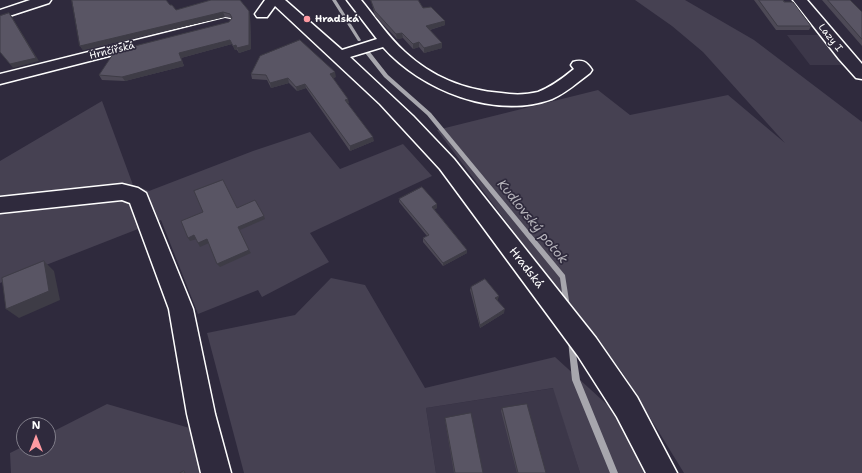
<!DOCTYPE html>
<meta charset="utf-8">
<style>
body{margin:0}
#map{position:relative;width:862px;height:473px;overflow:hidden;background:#2f2a3d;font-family:"Shantell Sans",sans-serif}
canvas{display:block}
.north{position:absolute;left:16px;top:417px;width:40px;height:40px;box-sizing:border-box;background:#2f2a3d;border:1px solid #827f8b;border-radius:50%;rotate:0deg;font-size:11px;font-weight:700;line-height:16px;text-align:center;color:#fff}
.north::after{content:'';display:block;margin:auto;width:14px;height:18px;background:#ff9aa2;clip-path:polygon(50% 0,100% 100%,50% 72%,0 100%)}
</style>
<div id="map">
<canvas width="862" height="473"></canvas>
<div class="north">N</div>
</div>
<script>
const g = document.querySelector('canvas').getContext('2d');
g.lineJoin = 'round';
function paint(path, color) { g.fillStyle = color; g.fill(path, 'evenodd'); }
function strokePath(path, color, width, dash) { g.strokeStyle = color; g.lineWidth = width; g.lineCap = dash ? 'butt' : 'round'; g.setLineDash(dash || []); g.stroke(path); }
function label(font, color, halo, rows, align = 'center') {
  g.font = font + ' "Shantell Sans",sans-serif'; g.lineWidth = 3.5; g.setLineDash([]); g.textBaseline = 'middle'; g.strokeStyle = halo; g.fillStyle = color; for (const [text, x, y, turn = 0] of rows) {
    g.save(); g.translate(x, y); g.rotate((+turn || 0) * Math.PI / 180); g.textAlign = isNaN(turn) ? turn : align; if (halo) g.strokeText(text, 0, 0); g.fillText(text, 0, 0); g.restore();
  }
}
paint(new Path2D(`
 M787,35h32l25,30h-34z
 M554,388l26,85h-144l-10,-65z`), '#3c3749');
paint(new Path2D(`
 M635,0h50l69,40 108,82v351h-178l-62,-101 -89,-115 -96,-127 161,-40 32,25 98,-20 57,48 -82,-91 -31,-26z
 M102,101l31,84 16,6 104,-40 57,-19 30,37 63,-25 29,32 -122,57 19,29 -67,35 -4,-7 -60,24 -37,-94 -161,63v-122z
 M331,278l34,7 60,103 130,-31 58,53 32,63h-65l-27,-85 -127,20 10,65h-192l-37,-140 88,-18z
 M107,404l86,25 8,44h-190l-1,-20 14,-7v3h24v-15z`), '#464152');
paint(new Path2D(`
 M332,0h4l25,40 -1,1h-2z
 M362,47h4l22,28 43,38 134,162 5,32 -1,2 -2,1 -2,-1 -1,-2 -4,-29 -133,-163 -43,-38 -22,-28z
 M571,337l2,1 1,2 6,40 38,93h-8l-38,-93 -4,-40 1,-2z`), '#a7a6ad');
const minor = new Path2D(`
 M30,0h21l-2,3 -49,16v-9z
 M265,0h20l57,50 35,-11 -30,-39h14c14,17 27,37 44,52 27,25 59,38 96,41 12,2 25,2 37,-1 13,-5 25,-14 36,-23l-3,-4 2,-3c9,-3 14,0 19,8l-2,3c-12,9 -24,20 -38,26 -57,21 -131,-9 -169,-52l-33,10 63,59 41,43 142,179 41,59 40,76h-31l-29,-56 -39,-61 -138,-187 -60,-65 -105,-98 -8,11h-10l-2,-3z
 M793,0h14l55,64v15l-6,-1 -17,-19z
 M225,18l5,1 2,3 -2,3 -230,59v-10z
 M122,184l16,4 8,5 47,116 22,105 16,59h-30l-14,-59 -18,-105 -39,-106 -8,-3 -122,13v-16z`);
strokePath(minor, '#fff', 3);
paint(minor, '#2f2a3d');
paint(new Path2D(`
 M211,0l39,16 1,33 -12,4 -2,-3h-2l-3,-6 -51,14 3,8 -59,15 -23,-1 -3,-5 130,-53 2,-4 -6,-1 -142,33 -3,-4 90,-41 6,5z
 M371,0h47l5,8 22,17 -15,5 12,18 -18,5 -5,-6 -6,2 -10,-11 -6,1 -22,-23z
 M754,0h29l28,26 -2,4h-33z
 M822,0h28l12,12v34z
 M251,74l85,3 -3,1 16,25 -2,1 27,37 -24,10 -44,-63 -9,3 -8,-8 -18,5 -4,-8 -15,-1z
 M399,199l38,5v4l-3,1 33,41v3l-24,13 -20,-24v-4l4,-2 -28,-34z
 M471,287l27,12 -1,1 7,13 -24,15 -10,-38z
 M502,408l44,65h-29l-16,-62z
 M445,418l38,55h-29l-9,-53z`), '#4d4956');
paint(new Path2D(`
 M249,11l1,5 1,33 -12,4 -2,-5z
 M223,12l2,5 -142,33 -3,-4z
 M9,13l3,4 27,44 -26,7 -3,-4z
 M445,21v4l-19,6v-5z
 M402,33l1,5 -6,1 -1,-5z
 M230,40l2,4 -51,14 3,8 -59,15 -3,-4 57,-24z
 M419,42v5l-6,2v-5z
 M442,43v5l-18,5v-5z
 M236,45l1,5h-2l-2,-4z
 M335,72l1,5 -5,2 -1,-5z
 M288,78l1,5 -18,5 -1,-5z
 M305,84l1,4 -9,3 -1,-4z
 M348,99l1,4 -4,1v-4z
 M373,137l1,4 -24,10v-5z
 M437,204v4l-5,3v-4z
 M264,216l1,3 -25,11 -2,-3z
 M194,235l3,4 -7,2 -2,-3z
 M207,239l2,4 -9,4 -2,-4z
 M249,250l2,3 -31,14 -3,-3z
 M467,250v3l-24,13v-3z
 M44,261l10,10 6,29 -41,18 -13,-9z
 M499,296l-1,3 -3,2v-3z
 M505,309l-1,4 -24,15v-3z`), '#3e3c46');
const building = new Path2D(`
 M72,0h94l4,5h2l4,5 35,-10h29l9,11v34l-12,3 -1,-3 -3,1 -3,-6 -51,13 3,8 -60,16 -23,-2 16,-24 114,-29 3,-4 -2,-4 -7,-2 -143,34z
 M371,0h47l5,8 8,-1 14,14 -19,5 16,17 -18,5 -5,-6 -6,2 -11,-11 -6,1 -21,-23z
 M759,0h24l1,2h9l18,24h-33z
 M828,0h22l12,12v27z
 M9,13l27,45 -26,6 -10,-12v-36z
 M300,40l35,32 -5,2 18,25 -3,1 28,37 -23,9 -45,-62 -9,3 -8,-9 -18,5 -4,-8 -15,-1 9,-18z
 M223,180l14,28 18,-8 9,16 -26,11 11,23 -32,14 -10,-25 -9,4 -4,-8 -6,3 -7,-17 22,-9 -9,-21z
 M422,187l15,17 -5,3 35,43 -24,13 -20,-25 6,-3 -30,-36z
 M44,261l5,30 -43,18 -4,-31z
 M485,279l14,17 -4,2 10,11 -25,16 -9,-38z
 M527,404l19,69h-28l-16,-65z
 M471,413l12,60h-28l-10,-55z
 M184,471l1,2h-5z`);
paint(building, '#595564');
strokePath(building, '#3e3c46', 1);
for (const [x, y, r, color] of [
 [307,19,4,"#ff9aa2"]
]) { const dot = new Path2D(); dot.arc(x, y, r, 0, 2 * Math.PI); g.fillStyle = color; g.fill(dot); strokePath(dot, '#2f2a3d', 1.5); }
label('bold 10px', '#fff', '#2f2a3d', [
 ["Hradská",315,19]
], 'left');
label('10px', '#fff', '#2f2a3d', [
 ["Lazy I",830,38,52],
 ["Hrnčířská",112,51,-14]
]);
label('12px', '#fff', '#2f2a3d', [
 ["Hradská",526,268,52]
]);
label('italic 13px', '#b6b4bb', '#2f2a3d', [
 ["Kudlovský potok",532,222,51]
]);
</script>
